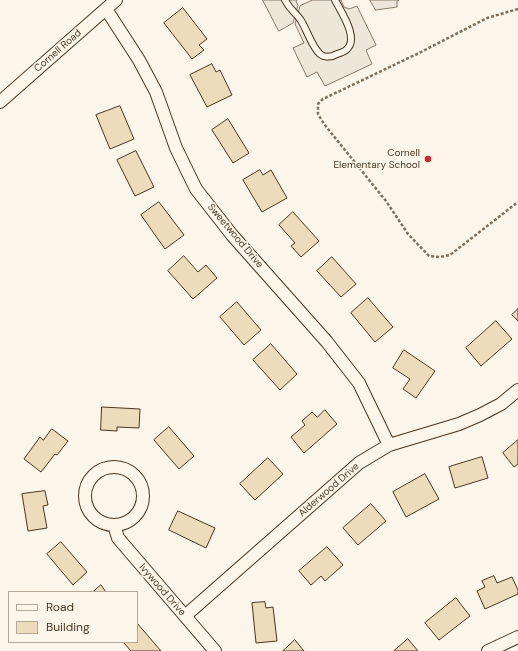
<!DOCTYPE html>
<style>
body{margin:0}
#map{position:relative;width:518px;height:651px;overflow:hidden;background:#fbf6e9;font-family:"DM Sans",sans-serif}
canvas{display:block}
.legend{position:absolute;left:8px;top:591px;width:130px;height:52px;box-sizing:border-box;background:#fbf6e9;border:1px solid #b4a999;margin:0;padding:5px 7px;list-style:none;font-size:12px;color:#4a3520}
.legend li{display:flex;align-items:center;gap:8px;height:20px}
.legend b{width:20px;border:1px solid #b4a999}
</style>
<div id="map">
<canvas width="518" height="651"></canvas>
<ul class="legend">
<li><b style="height:5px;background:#fbf6e9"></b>Road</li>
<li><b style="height:11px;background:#ecdcbc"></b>Building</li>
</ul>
</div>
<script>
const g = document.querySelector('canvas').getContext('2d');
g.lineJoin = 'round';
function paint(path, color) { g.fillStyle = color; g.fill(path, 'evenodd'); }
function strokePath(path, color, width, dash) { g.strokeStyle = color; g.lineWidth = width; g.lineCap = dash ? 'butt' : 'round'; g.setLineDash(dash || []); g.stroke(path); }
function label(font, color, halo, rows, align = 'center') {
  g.font = font + ' "DM Sans",sans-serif'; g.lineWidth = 3; g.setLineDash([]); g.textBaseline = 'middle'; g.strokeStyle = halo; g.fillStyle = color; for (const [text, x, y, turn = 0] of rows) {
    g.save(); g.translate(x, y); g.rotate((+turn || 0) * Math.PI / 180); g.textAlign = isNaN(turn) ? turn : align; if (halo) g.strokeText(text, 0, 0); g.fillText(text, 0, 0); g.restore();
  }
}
const green = new Path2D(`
 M370,0h29l-2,1v6l-21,3z`);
paint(green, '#ede6d9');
strokePath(green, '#887966', 1);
const parking = new Path2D(`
 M263,0h34l-1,2 2,3 -5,18 -14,8z
 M313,0h28l3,7 5,2 8,-3 19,39 -10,5 6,14 -47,22 -8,-14 -10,5 -14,-29 11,-5 -9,-19 5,-18z`);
paint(parking, '#ede7d9');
strokePath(parking, '#887966', 1);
const building = new Path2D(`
 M183,8l24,31 -8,6 5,5 -12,9 -28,-36z
 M212,64l4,8 4,-2 12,25 -25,12 -17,-32z
 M120,106l14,33 -24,10 -14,-34z
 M228,119l21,34 -16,10 -21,-33z
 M136,151l18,36 -19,9 -18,-36z
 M260,170l3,5 8,-5 16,28 -25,14 -19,-32z
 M159,202l25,33 -19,14 -24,-34z
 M293,212l26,29 -18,16 -10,-11 4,-3 -16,-18z
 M184,256l14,16 8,-7 11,13 -24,21 -25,-28z
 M332,257l24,27 -15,13 -24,-26z
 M368,298l25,29 -18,15 -24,-29z
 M237,302l24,28 -17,15 -24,-28z
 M518,309v12l-6,-6z
 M496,321l16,18 -31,27 -15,-18z
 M271,344l26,30 -17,16 -27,-30z
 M404,350l31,21 -19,27 -13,-9 7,-10 -17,-11z
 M102,407l38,2 -1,19 -22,-1v4l-16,-1z
 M325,410l12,14 -33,29 -13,-16 14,-12 -3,-4 10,-9 5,5z
 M169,427l25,29 -15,13 -25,-29z
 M52,429l16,12 -11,14 -2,-1 -14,18 -17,-13 16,-22 3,3z
 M518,440v24l-4,3 -11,-14z
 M482,457l6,21 -33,10 -6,-21z
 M268,458l15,16 -28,26 -15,-16z
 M425,474l14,25 -33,18 -13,-25z
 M45,491l3,14 -5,1 4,22 -19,3 -6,-37z
 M371,504l15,17 -28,24 -15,-17z
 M178,511l37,17 -9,20 -37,-18z
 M61,542l26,30 -14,13 -26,-31z
 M327,547l16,18 -18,16 -4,-5 -10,9 -12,-14z
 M494,576l3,7 15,-6 6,13v4l-33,15 -8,-18 8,-4 -3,-6z
 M101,585l5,7h-13z
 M456,598l14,18 -31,24 -14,-17z
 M265,602l1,6 7,-1 4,34 -21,2 -4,-40z
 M137,623l24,28h-30l-8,-9h14z
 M408,639l10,12h-24z
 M295,640l9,11h-21z`);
paint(building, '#ecdcbc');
strokePath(building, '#4a3520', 1);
const service = new Path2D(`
 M285,0c5,10 9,11 15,19 7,10 11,27 20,35 5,4 12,3 17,0 3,-1 7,-2 9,-4 14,-11 -5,-38 -11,-50`);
const minor = new Path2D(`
 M106,9l33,51 17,32 20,56 20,41 36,46 95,107 32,41 30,62
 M0,102l116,-102
 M85 496a29 29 0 1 1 58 0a29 29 0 1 1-58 0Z
 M114,525l4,13 97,113
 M185,616l174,-153 30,-18 70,-21 21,-9 21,-11 17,-14
 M488,651l30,-14`);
strokePath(service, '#4a3520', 8);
strokePath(minor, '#4a3520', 14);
strokePath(new Path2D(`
 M518,9l-31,9 -68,35 -96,46 -5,5v10l6,10 62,77 22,33 21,22 11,1 10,-2 68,-53`), '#7f6f5c', 2.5, [3, 2]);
strokePath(service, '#fbf6e9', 6);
strokePath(minor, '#fbf6e9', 12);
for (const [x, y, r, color] of [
 [428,159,4,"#c62828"]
]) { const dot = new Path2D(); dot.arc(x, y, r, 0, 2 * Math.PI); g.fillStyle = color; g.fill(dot); strokePath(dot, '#fbf6e9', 1.5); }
label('10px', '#4a3520', '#fbf6e9', [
 ["Cornell Road",58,51,-41],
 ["Sweetwood Drive",235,236,50],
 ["Alderwood Drive",329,490,-41],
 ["Ivywood Drive",162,590,49]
]);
label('10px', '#4a3520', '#fbf6e9', [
 ["Cornell",420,153],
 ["Elementary School",420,165]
], 'right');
</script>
